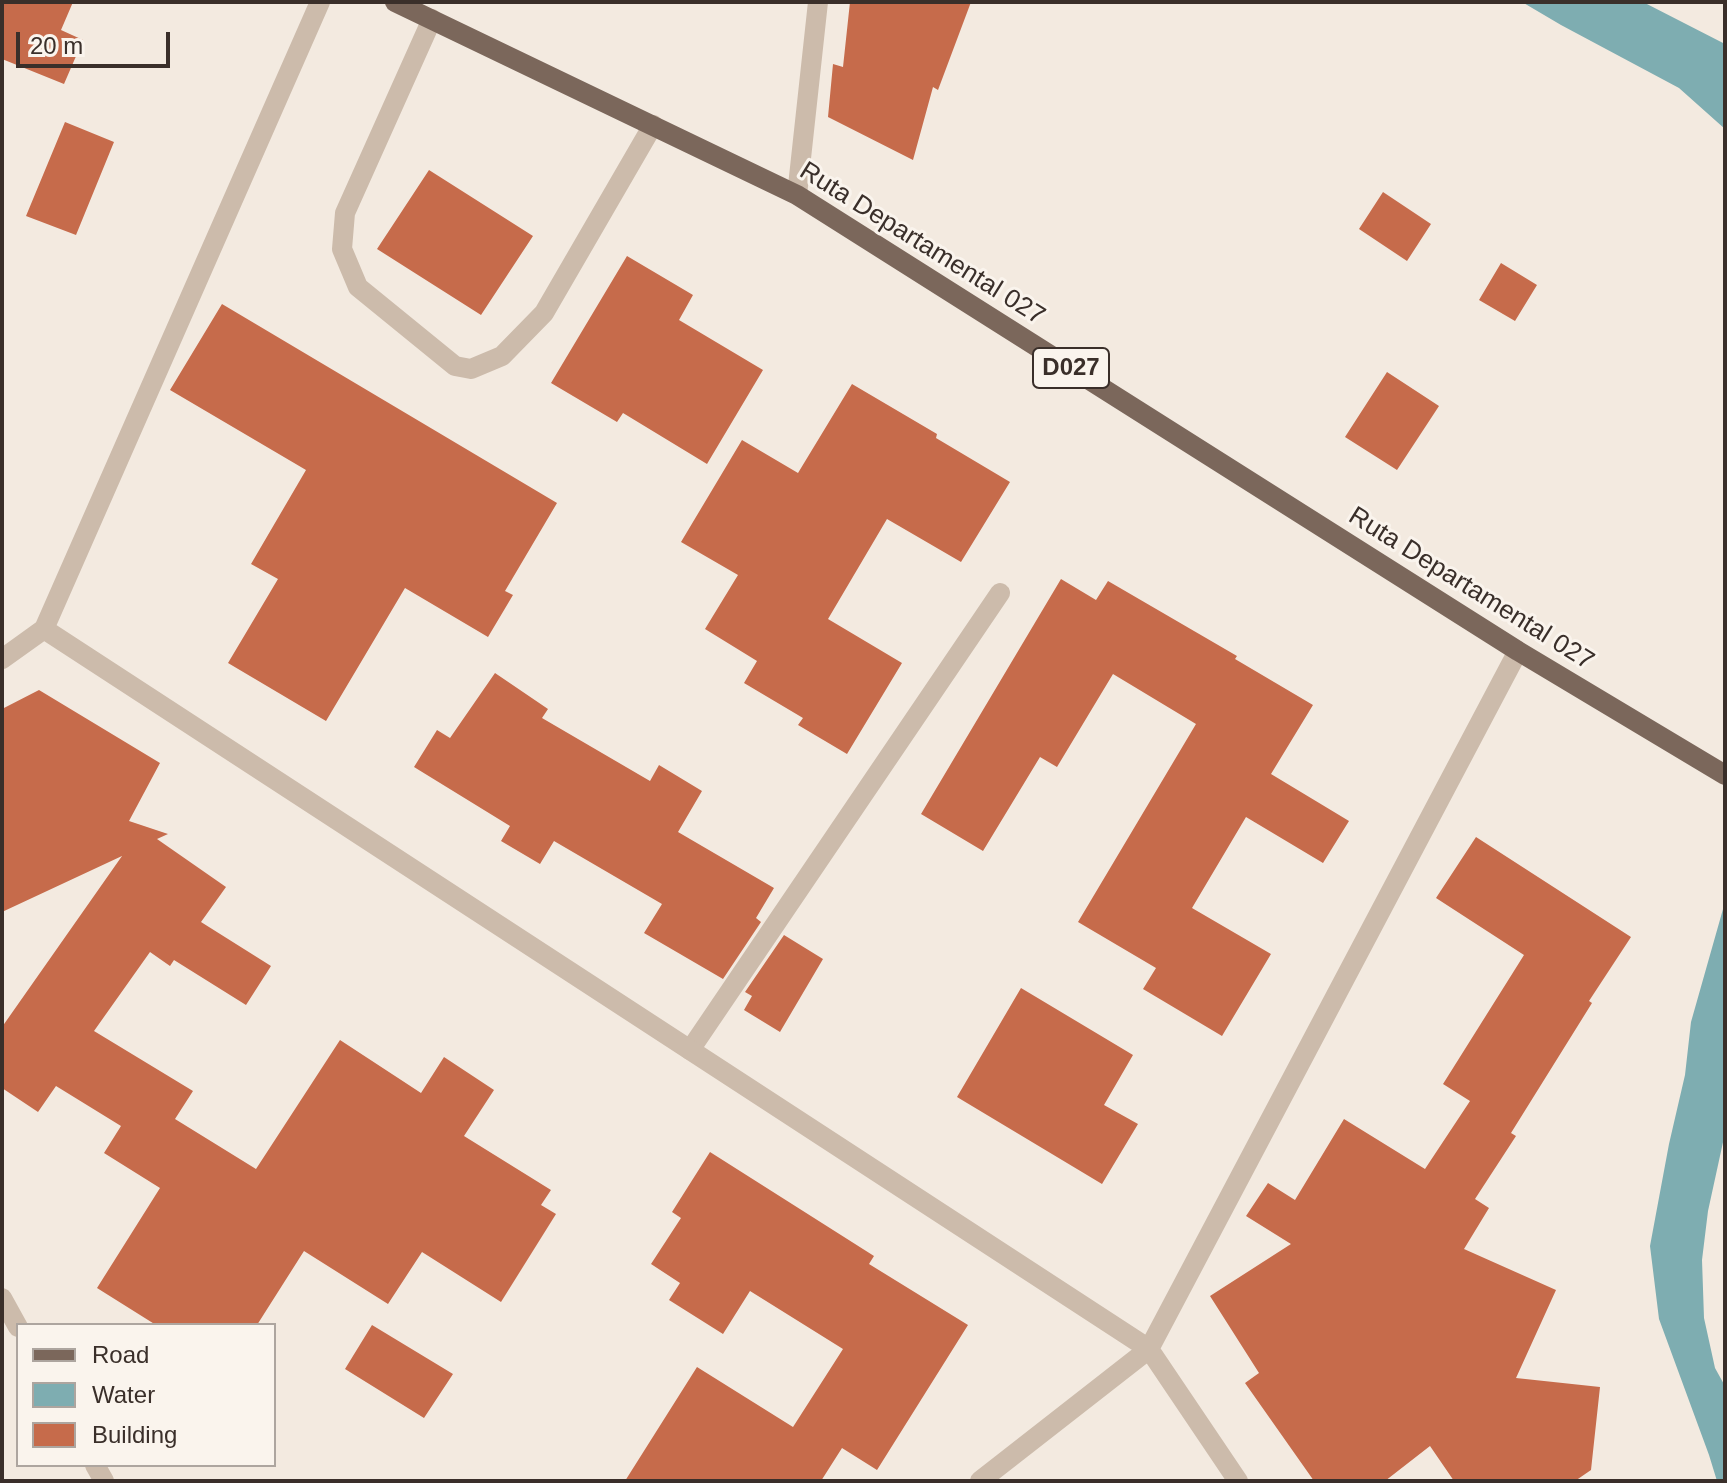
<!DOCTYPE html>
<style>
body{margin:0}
#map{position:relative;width:1727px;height:1483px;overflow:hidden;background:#f3eae0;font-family:Helvetica,sans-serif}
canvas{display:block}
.frame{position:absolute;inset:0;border:4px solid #3a2f2a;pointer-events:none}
.legend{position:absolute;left:16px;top:1323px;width:260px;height:144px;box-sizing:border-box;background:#faf4ed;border:2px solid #ada59f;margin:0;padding:10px 14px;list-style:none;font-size:24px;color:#3a2f2a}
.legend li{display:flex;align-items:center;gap:16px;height:40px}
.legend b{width:40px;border:2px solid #ada59f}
.scale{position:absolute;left:16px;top:32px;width:154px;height:36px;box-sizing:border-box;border:4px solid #3a2f2a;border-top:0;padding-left:10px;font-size:24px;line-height:28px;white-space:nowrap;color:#3a2f2a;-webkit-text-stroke:6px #faf4ed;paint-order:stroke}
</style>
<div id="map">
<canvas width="1727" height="1483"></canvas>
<div class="frame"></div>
<ul class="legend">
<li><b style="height:10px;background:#7b675b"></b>Road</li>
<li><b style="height:22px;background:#7eadb1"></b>Water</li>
<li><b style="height:22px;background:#c66b4b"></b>Building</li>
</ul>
<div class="scale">20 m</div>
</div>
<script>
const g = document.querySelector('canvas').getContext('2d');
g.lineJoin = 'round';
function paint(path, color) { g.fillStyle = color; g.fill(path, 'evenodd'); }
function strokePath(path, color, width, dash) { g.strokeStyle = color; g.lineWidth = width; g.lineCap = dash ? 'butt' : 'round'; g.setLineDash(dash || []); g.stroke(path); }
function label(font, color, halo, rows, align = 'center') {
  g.font = font + ' Helvetica,sans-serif'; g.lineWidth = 6; g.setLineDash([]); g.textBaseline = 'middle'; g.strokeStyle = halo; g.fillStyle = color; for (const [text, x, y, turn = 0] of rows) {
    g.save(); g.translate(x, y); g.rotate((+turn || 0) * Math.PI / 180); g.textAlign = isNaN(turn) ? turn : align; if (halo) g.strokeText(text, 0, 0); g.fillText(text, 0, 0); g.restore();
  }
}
paint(new Path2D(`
 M1522,2h121l82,42v85l-46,-41 -118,-63z
 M1725,902v231l-17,78 -6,49 2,58 11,50 10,18v95h-8l-8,-26 -50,-136 -9,-73 19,-102 16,-69 6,-53z`), '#7eadb1');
paint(new Path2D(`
 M2,2h71l-12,28 22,10 -19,44 -62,-25z
 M850,2h121l-33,88 -5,-3 -20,73 -85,-43 5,-53 10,3z
 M65,122l49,20 -38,93 -50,-19z
 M429,170l104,66 -52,79 -104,-66z
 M1383,192l48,32 -24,37 -48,-32z
 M627,256l66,39 -14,25 84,50 -56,94 -84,-51 -6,9 -66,-39z
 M1501,263l36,22 -22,36 -36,-21z
 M222,304l335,199 -52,88 8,4 -25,42 -83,-49 -79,133 -98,-58 50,-84 -27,-15 55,-94 -136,-80z
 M1387,372l52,34 -42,64 -52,-33z
 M852,384l85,50 -1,4 74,44 -49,80 -74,-43 -59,100 74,44 -55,91 -49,-29 5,-7 -59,-35 13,-22 -52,-32 33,-54 -57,-33 61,-102 56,33z
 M1061,579l35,21 12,-19 129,75 -2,3 78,46 -42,69 78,47 -26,42 -77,-46 -54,91 79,46 -49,82 -79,-47 13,-21 -78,-46 118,-198 -83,-50 -56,93 -17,-10 -57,94 -62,-37z
 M495,673l53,36 -6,9 108,63 9,-16 43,26 -24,41 96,56 -18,30 5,4 -38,57 -79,-46 18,-29 -108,-63 -14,23 -39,-23 9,-15 -96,-59 23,-37 13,8z
 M39,690l121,73 -31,58 39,13 -11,5 69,48 -25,35 70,44 -25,39 -72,-45 -4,6 -20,-14 -56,79 99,60 -18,28 81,50 84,-129 81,53 23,-36 50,33 -30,46 87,54 -10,15 15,9 -55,88 -79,-50 -34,52 -84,-53 -47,74h-101l-59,-37 63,-100 -56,-35 17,-27 -65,-40 -18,26 -36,-24v-61l120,-171 -120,56v-203z
 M1476,837l155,100 -42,64 3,2 -81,130 5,3 -41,63 14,9 -25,41 92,41 -40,88 84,9 -9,83 -16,11h-121l-24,-35 -45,35h-71l-69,-98 14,-10 -49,-77 81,-52 -45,-28 22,-33 27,17 49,-81 81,50 45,-68 -27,-17 81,-129 -88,-57z
 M784,935l39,24 -43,73 -36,-22 8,-14 -7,-4z
 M1021,988l112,67 -29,50 34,19 -36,60 -145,-87z
 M710,1152l164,104 -5,8 99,61 -91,145 -35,-22 -21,33h-196l72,-114 96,60 50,-78 -93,-58 -27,43 -54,-34 11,-17 -29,-19 30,-46 -9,-6z
 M372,1325l81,49 -29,44 -79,-49z`), '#c66b4b');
strokePath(new Path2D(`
 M432,19l-87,194 -3,36 16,38 97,79 16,3 31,-13 42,-43 109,-188
 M797,195l21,-193
 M690,1050l310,-457`), '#ccbbab', 20);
strokePath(new Path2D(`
 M44,629l1105,720 89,132
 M2,659l42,-30 276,-627
 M2,1298l16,29
 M95,1465l9,16
 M980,1481l169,-132 369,-698`), '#ccbbab', 20);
strokePath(new Path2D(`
 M395,2l402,193 721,456 207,124`), '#7b675b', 20);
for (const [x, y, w] of [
 [1071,368,76]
]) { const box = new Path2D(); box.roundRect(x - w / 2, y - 20, w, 40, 6); g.fillStyle = '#faf4ed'; g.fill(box); strokePath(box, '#3a2f2a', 2); }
label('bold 24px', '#3a2f2a', null, [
 ["D027",1071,368]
]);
label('26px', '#3a2f2a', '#faf4ed', [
 ["Ruta Departamental 027",922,244,32],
 ["Ruta Departamental 027",1471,589,32]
]);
</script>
